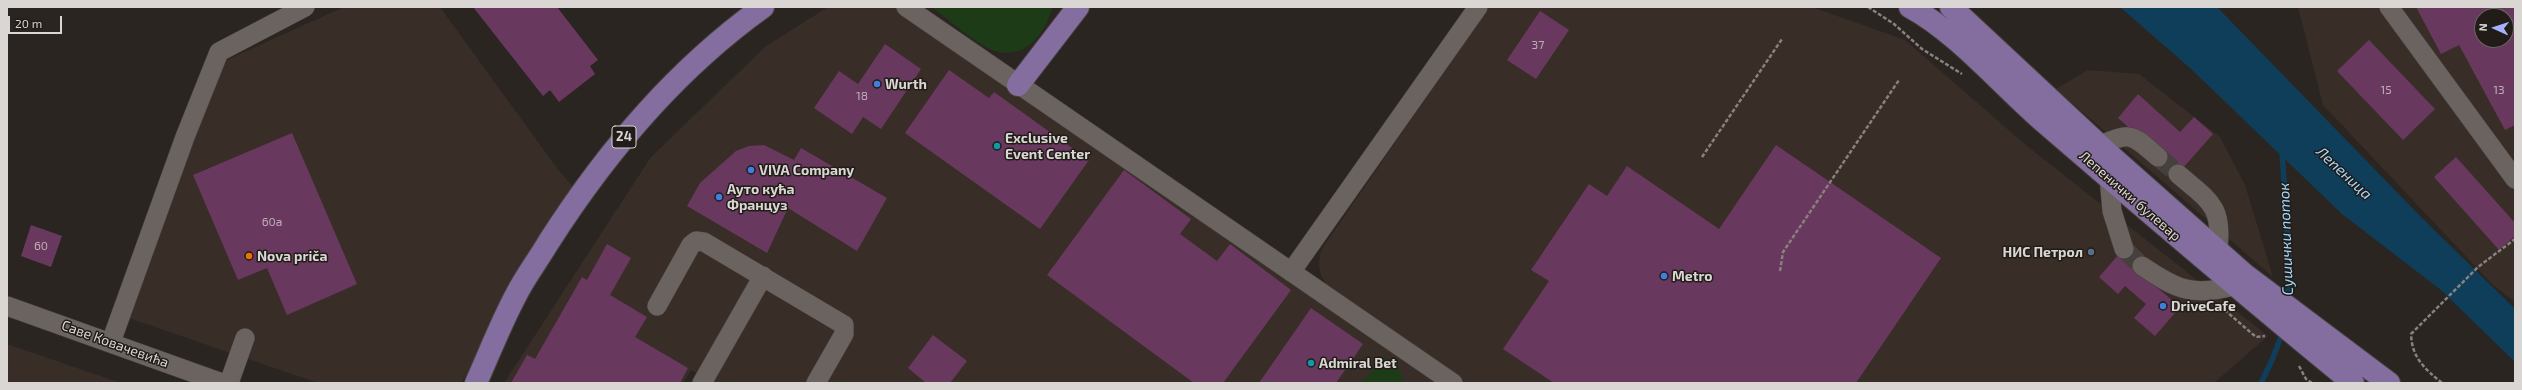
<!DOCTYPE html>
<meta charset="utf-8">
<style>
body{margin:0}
#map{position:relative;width:2522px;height:390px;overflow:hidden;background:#2b2521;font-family:"Exo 2",sans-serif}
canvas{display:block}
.frame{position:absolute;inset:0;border:8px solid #d9d6d3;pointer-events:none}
.north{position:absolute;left:2474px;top:8px;width:40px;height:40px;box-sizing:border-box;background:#211c18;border:1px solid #6b6663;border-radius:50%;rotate:273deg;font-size:11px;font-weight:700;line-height:16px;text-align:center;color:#d9d6d3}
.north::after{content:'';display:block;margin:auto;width:14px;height:18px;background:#a6b1fc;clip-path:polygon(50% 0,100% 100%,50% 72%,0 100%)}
.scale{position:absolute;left:8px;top:16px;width:54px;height:18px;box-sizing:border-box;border:2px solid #d9d6d3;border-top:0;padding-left:5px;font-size:12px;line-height:14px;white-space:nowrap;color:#d9d6d3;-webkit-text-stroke:3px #211c18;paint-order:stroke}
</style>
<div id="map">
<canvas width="2522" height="390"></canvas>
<div class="frame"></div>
<div class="north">N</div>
<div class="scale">20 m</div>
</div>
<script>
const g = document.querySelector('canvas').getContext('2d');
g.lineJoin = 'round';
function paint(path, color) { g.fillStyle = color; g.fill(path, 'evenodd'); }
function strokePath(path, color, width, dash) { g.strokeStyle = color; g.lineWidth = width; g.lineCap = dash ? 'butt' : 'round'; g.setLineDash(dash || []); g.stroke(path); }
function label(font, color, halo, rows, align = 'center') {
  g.font = font + ' "Exo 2",sans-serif'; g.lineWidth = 3; g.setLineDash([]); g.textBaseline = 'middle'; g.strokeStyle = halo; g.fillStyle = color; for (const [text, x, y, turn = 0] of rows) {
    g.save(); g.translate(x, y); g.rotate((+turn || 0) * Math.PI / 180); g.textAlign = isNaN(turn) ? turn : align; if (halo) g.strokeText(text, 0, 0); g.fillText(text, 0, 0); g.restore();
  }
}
paint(new Path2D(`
 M344,7h96l119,164 20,22 -118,190h-143l-189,-65 93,-256z
 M828,7h72l509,358 -82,-79 -6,-11 -2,-10 1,-10 3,-8 166,-240h323l93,33 122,106 241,190 -54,47h-1499l-24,-13 -8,13h-179l147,-226 114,-110z
 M2298,7h217v295l-22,-17 -170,-180zM2482,16h24v24h-24z
 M2088,70l51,4 81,63 25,48 28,92 -217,-188z
 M7,344l114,39h-114z`), '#382d27');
paint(new Path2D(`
 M931,7h121v1c-7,26 -26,52 -57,43 -15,-4 -49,-34 -64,-44z
 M1385,356l14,12 5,15h-43z`), '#1e3b18');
paint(new Path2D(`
 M2120,7h97l204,210 94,92v53l-74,-72 -99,-76 -152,-146z`), '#0f3e5b');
strokePath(new Path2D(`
 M2282,151l8,122 -2,27
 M2261,383l11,-23 11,-28`), '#0f3e5b', 5.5);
paint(new Path2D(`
 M473,7h84l41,53 -8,6 5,8 -36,28 -9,-12 -7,6z
 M2416,7h99v118l-10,5 -46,-85 -18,9zM2482,16h24v24h-24z
 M1540,11l29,19 -33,49 -29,-19z
 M2369,40l66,69 -32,31 -66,-69z
 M885,44l36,25 -40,60 -18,-12 -11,17 -38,-26 25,-37 19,13z
 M949,70l40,28 5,-6 95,68 -49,69 -135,-96z
 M2138,94l42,38 14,-15 19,17 -39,44 -20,-17 -18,-27 -18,-16z
 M292,133l65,151 -70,31 -20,-47 -29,12 -45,-105z
 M764,145l30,15 7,-12 86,50 -30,53 -69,-43 -21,45 -80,-47 13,-23 36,-32 13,-5z
 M1776,145l165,113 -85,125h-302l-51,-34 46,-68 -18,-11 58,-86 18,12 20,-30 92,63z
 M2456,157l59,66v13l-16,14 -65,-73z
 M1124,170l67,49 -11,15 37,27 13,-17 61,46 -68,93h-29l-147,-108z
 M31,225l31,11 -11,31 -30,-11z
 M607,244l24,14 -21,37 37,22 -12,20 53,31 -8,15h-169l16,-28 8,4 47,-82 5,3z
 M2126,246l20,16 -8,9 42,36 -25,29 -21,-18 12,-14 -21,-18 -7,8 -19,-17z
 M1311,308l52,36 -27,39h-77z
 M933,335l34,26 -17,22h-24l-18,-15z`), '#69385e');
strokePath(new Path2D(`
 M2158,157l20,17
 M2124,249l18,17`), '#45403c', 19, [19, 10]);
const minor = new Path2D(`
 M906,7l547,376
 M2389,7l126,172
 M2100,145c33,-14 32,-10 58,12
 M2178,174c31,27 45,31 40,75
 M2109,178l3,33 12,38
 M2142,266c34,23 50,31 91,20
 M1291,272l187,-265
 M7,306l215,77
 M657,306l34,-61 5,-4 8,1 140,83v9l-28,49
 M111,342l74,-205 34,-85 86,-45
 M229,383l16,-45
 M702,383l61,-107`);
const major = new Path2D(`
 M1910,7c48,26 93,80 135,116 102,88 204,175 308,260
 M1951,7l161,150 132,117 145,109
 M1018,85l60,-78
 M476,383c13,-29 25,-60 40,-88 9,-18 22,-35 32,-52 58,-91 127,-173 215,-236`);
strokePath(minor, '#46423f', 20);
strokePath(major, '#46423f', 24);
strokePath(new Path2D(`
 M1868,7l26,17 28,25 40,25
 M1702,157l80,-118
 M1780,271l3,-19 116,-172
 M2220,306l36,31 9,-1
 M2299,366l7,13 6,4
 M2442,383c-18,-15 -30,-25 -31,-49l67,-67 37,-28`), '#87827f', 2.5, [4, 2]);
strokePath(minor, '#6a635f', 19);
strokePath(major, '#846e9f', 22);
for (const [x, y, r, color] of [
 [877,84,4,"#3f7fe0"],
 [997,146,4,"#0f9aa8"],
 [751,170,4,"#3f7fe0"],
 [719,197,4,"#3f7fe0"],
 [2091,252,4,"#5c6f8a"],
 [249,256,4,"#e8710a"],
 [1664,276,4,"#3f7fe0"],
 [2163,306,4,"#3f7fe0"],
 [1311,363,4,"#0f9aa8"]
]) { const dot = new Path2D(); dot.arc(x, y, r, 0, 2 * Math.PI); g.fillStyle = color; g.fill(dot); strokePath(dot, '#211c18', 1.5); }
label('12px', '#bdaeb6', null, [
 ["37",1538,45],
 ["15",2386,90],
 ["13",2499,90],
 ["18",862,96],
 ["60a",272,222],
 ["60",41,246]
]);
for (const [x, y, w] of [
 [624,137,24]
]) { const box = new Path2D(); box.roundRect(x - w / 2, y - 11, w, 22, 3); g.fillStyle = '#211c18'; g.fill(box); strokePath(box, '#d9d6d3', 1); }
label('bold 13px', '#d9d6d3', null, [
 ["24",624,137]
]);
label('bold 14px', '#d9d6d3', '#211c18', [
 ["Wurth",885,84],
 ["Exclusive",1005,138],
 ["Event Center",1005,154],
 ["VIVA Company",759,170],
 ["Ауто кућа",727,189],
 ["Француз",727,205],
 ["НИС Петрол",2083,252,"right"],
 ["Nova priča",257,256],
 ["Metro",1672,276],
 ["DriveCafe",2171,306],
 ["Admiral Bet",1319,363]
], 'left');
label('14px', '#d9d6d3', '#211c18', [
 ["Лепенички булевар",2130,196,41],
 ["Саве Ковачевића",115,344,20]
]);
label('italic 15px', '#a6d7fa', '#211c18', [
 ["Лепеница",2344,173,43],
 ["Сушички поток",2286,239,-92]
]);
</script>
